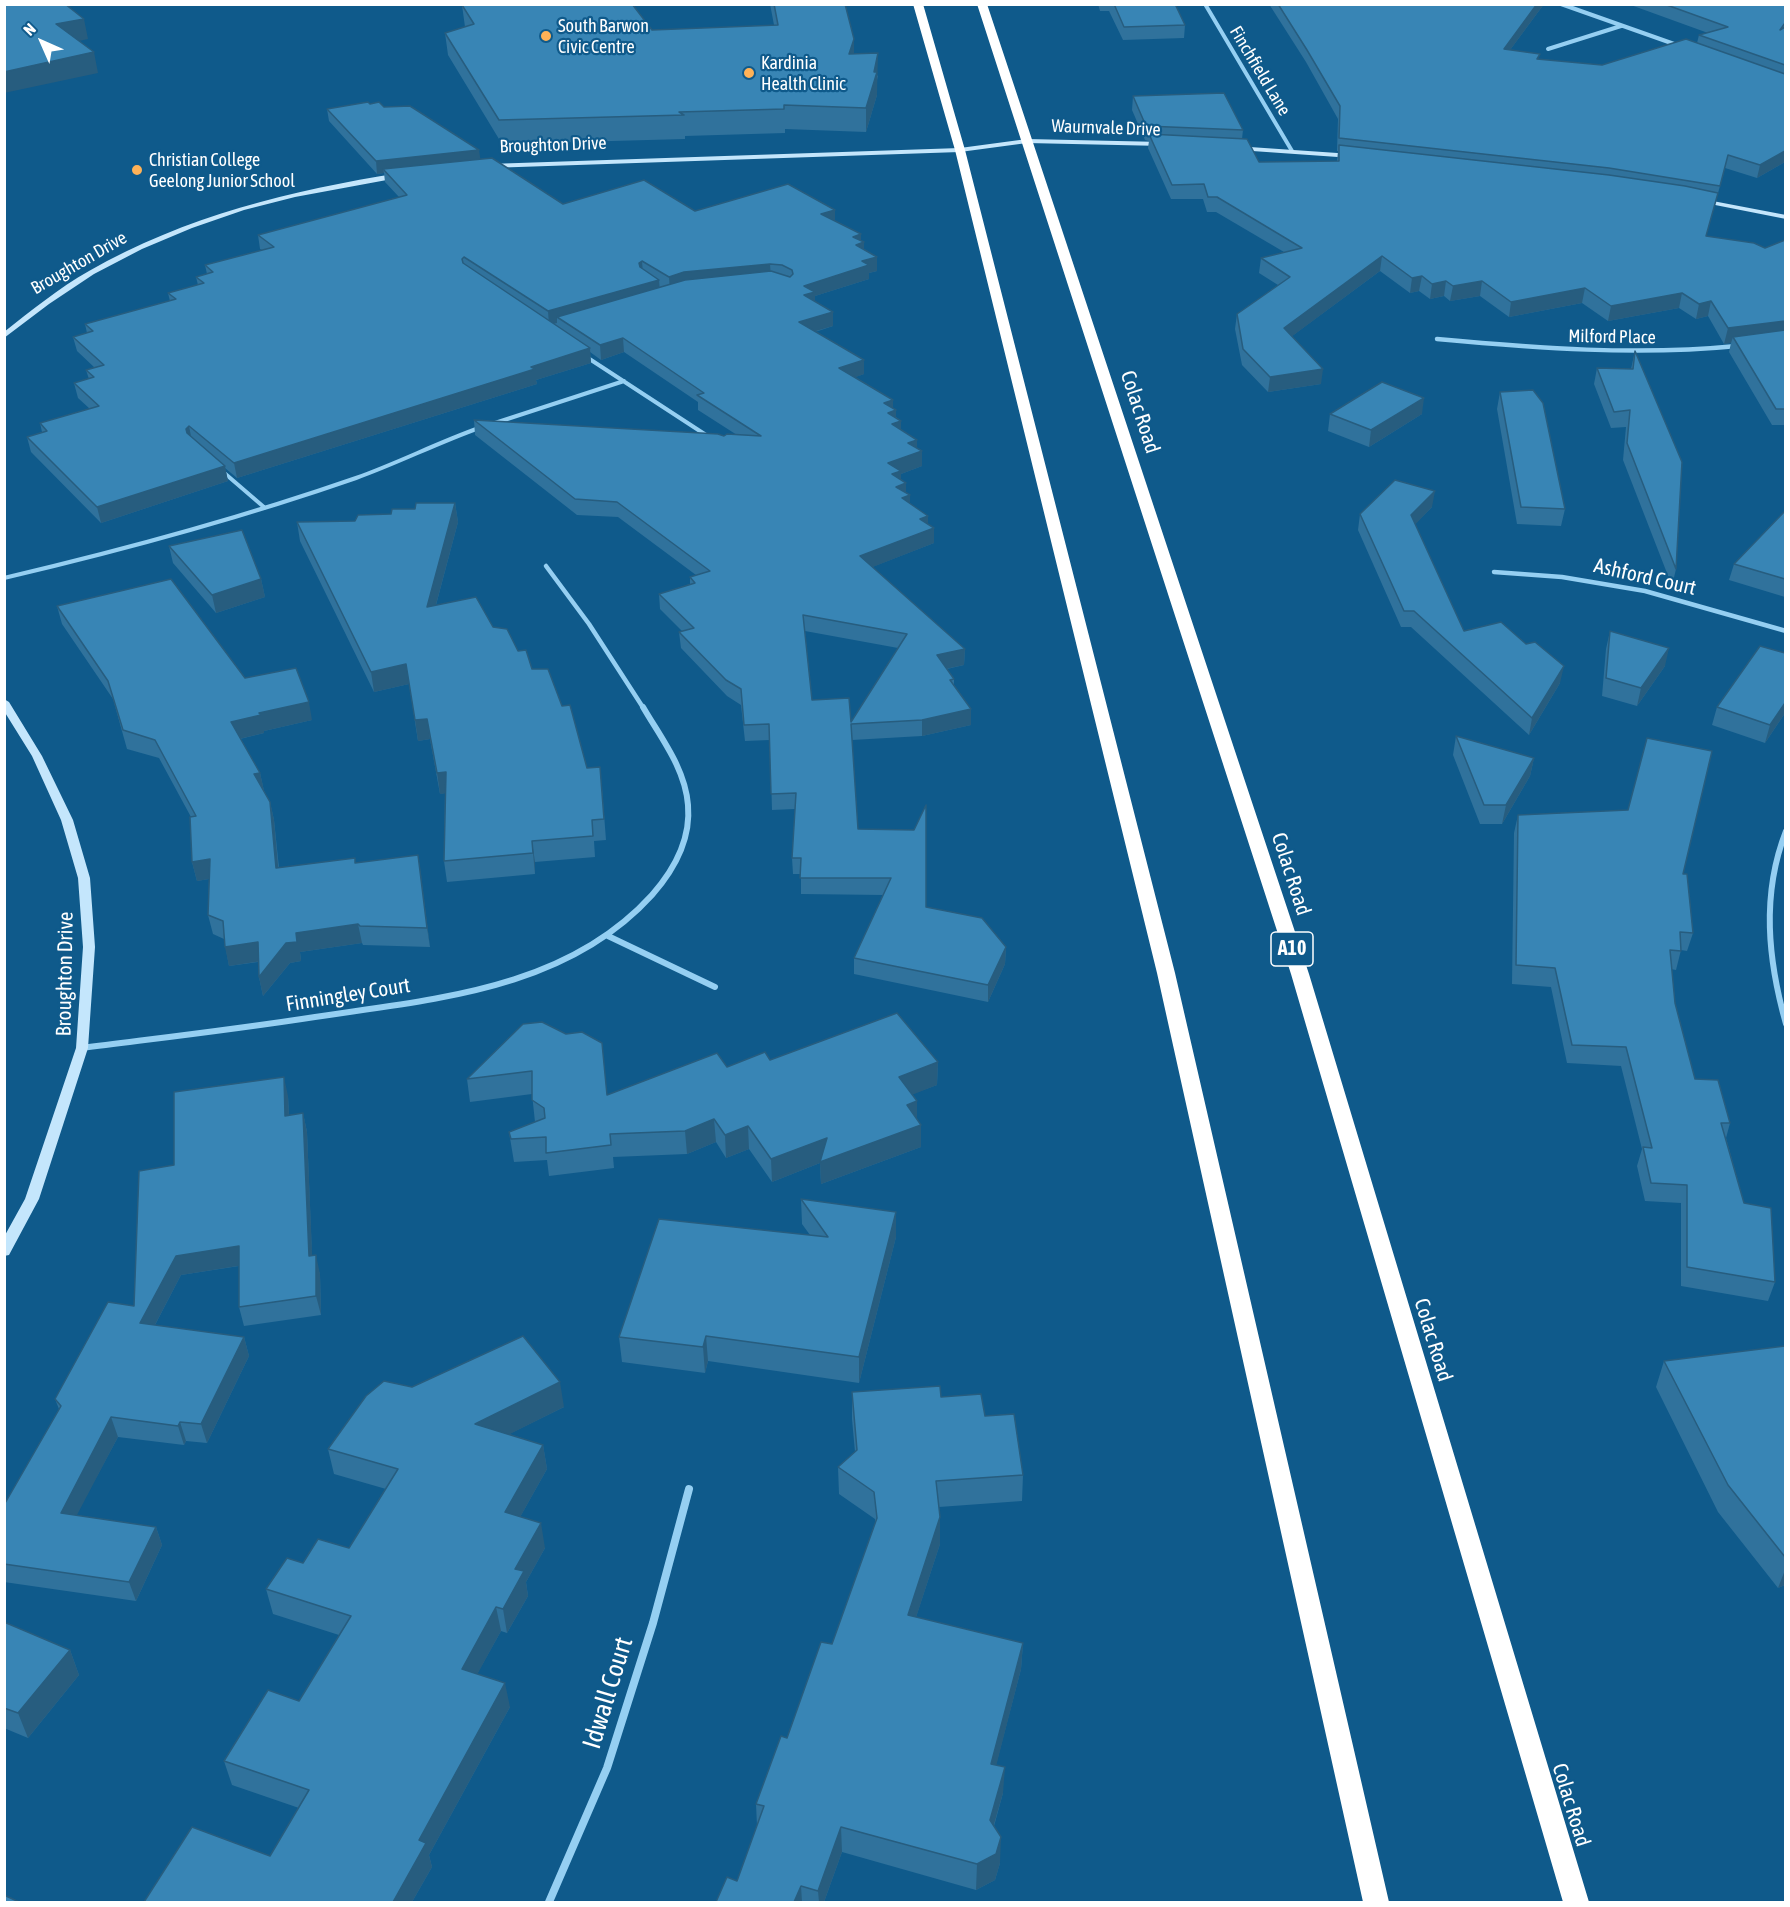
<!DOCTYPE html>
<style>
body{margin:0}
#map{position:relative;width:1790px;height:1907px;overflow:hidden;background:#0f5a8b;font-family:"Asap Condensed",sans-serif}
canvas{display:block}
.frame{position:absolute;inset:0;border:6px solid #fff;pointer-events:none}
.north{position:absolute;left:12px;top:12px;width:60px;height:60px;-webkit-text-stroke:4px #0f5a8b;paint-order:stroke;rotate:315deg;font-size:16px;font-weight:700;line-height:24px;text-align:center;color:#fff}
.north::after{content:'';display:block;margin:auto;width:21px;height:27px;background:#fff;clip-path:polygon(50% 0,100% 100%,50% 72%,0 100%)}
</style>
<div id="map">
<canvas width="1790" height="1907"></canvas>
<div class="frame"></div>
<div class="north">N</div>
</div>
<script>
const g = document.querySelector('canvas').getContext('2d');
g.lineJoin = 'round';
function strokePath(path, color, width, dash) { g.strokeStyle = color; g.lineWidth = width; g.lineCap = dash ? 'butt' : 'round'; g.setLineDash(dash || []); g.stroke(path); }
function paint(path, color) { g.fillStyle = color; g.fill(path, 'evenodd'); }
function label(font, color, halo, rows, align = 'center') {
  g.font = font + ' "Asap Condensed",sans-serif'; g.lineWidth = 4.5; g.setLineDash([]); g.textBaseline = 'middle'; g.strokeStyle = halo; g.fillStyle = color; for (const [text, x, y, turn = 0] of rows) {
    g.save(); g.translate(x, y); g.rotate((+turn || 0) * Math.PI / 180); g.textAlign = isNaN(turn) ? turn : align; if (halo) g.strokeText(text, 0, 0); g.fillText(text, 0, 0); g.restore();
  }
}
strokePath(new Path2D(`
 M588,358l118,77
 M495,423l129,-42
 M222,471l43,37
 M4,578c119,-28 237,-60 352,-100 42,-15 81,-35 123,-50`), '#95cff2', 4);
strokePath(new Path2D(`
 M1205,4l87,147
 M1561,4l116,41
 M1548,49l73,-23`), '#95cff2', 4);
strokePath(new Path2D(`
 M1437,339c100,9 199,17 300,7
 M546,566l43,58 55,85
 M1494,572l68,5 83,14 141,40`), '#95cff2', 4.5);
strokePath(new Path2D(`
 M1786,831c-25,64 -18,129 0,193
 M608,936l107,51
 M82,1048c78,-10 156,-19 233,-31 119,-18 251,-27 337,-122 22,-25 39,-56 36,-90 -3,-37 -27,-67 -45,-98`), '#95cff2', 6);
strokePath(new Path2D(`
 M549,1902l58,-134 46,-145 36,-134`), '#95cff2', 8);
paint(new Path2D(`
 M1027,139l136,3 4,2 -4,2 -136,-3 -67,9 -471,16 -4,-2 4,-2 471,-16z
 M1235,146l117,8 4,2 -4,2 -114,-8h-3z
 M400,173l4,2 -1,2 -108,20 -51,13 -52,18 -50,21 -48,25 -45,30 -45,34v-6c28,-22 55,-44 85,-61 96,-55 203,-81 311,-98z
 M1697,198l89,17v4l-86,-17 -4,-2z
 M4,699l5,3 33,54 31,64 17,58 5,69 -7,101 -49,151 -30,56 -5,1v-19l21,-38 51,-151 7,-101 -5,-69 -17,-58 -29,-64 -28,-45z`), '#c4e6fc');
paint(new Path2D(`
 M913,4h10l42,146 210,823 214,929h-26l-206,-929 -202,-823z
 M977,4h10l322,970 280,928h-26l-272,-928z`), '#fff');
paint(new Path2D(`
 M770,4h75l9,50 24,22 -1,4v15l-11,37 -81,-3v4l-100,3v3l-183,5 -54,-89 -3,-22 20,-6 -3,-22 190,25 122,-5z
 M1098,4h77l10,21 -1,13 -61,2 -14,-29h-9z
 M1269,4h275l-34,46 29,9 63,6 95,-22 2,-8 9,-2 -80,-29h157v158l-28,16 -32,-10 -19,68 59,12 20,-8v185h-13l-43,-73 2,-9 -7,1 -16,-28 -12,3 -17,-11 -71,13 -26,-18 -73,14 -29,-21 -30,5 -6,-5 -14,3 -11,-8 -9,2 -30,-22 -88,65 29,48 -53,8 -26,-27 -7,-36 2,-15 41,-29 -19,-12 2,-15 23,-6 -68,-40h-9l-4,-13h-32l-23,-51 1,-7 -4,-1 -13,-30 1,-14 110,34 -1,9 17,23 78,-1 1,-10h-1l1,-32 -32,-57z
 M370,104l14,3 179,97 132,7 140,10 26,20 3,8 13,22 -8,2v6l-54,17v6l18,10v14l-18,6 49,28v14l-9,3 38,23v8l3,9 5,4v9l16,18 5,18 -21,8v6l5,3v10l4,10 18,21 6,4v15l-62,24 93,82 -1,16 -17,4 7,10v6l17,24v16l-49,11 -70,4 6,89 68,78 80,40 -1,17 -17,38 -134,-28v-16l29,-63 -82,-1v-20h-8l-1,-16 3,-49 -23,1 -2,-70 -25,1 -4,-36 -14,-9 -46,-48 -2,-16 3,-1 -22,-22 -1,-15 31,-10v-7l6,-2 -78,-58 -41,-2 -102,-80 -1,-15 250,16 13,-1 -39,-25v-8l-74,-50 -23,8 -11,-8 1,11 -55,17 1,4 -300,94 -12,-10 3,13 -127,42 -70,-71 -4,-15 15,-5 -2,-9 50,-14 -12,-11 -4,-15 15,-4 -3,-9 9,-2 -18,-17 -4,-14 14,-4 -2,-9 85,-23 -2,-8 30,-8 -2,-8 11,-3 -2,-9 57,-15 -2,-1 -2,-14 141,-38 -14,-15 -1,-9 -7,1 -48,-53 -2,-12zM805,631l93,17 -47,74 -39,-22z
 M1635,351l41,218 -4,17 -49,-126 3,-33 -15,1 -17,-44 3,-16 34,1z
 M1500,392l65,117 -4,17 -44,-2 -20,-115z
 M1330,414h92l-53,33 -41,-16z
 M455,503l3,19 -22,83 57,22 25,24 44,55 25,62 15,20 4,52 -12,1 1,16 -60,5v12l-88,8 -3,-21 1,-68 -5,1 -10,-55 -12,2 -9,-57 -35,8 -74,-151 -3,-19 58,-1 60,-12z
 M1432,507l-17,17 49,107 96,52 -31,52 -118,-108h-10l-43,-97 2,-16z
 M1785,511v86l-56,-17 5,-16z
 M169,546l92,33 4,18 -49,16 -43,-50z
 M57,606l188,72 67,42 -48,11v2l-24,6 20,34 4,18 6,11 4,18 5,48 77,-5 62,-8 12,92 -67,-2 -1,-2 -62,9 1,9 -11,2 -27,33 -4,-19 -1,-15 -29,4 -5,-27 -11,-5 -5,-19 1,-36 -12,2 -5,-19 -1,-45 -32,-59 -32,-9 -14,-50 -51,-75z
 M1610,631l55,35 -28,40 -35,-10 4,-47z
 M1717,707l68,6 -20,30 -53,-18z
 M1456,736l78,22 -4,18 -28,48h-22l-27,-69z
 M1518,815l165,59 10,59 -6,18 -6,-1 -5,20 -5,-1 4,34 20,76 35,44 -4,15 18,65 31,79 -7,19 -87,-15v-83l-36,-2 -8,-35 5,-17 -21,-83 -54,-3 -16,-76 -39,-3 2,-151z
 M523,1024l84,71 120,-28 43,-7 168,2 -1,23 -25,9 5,7v18l4,28 -100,37 -1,-21 -48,19 -23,-33 -23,9 -10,-16 -29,12 -74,3 1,11 -65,8 -2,-16 -33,2 -5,-30 26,-10 -3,-28 -62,8 -3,-23z
 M288,1096l1,19 14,-2 4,19 5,124 8,18 1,41 -77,11 -5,-19v-41l-58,9 -26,50 89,12 5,19 -42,87 -21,-2 -2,4 -66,-8 -42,78 80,12 6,18 -26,56 -132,-19v-77l55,-96 -4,-10 79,-93 40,-141z
 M801,1199l95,13v25l-37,146 -151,-22 -3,12 -83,-11 -3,-25 191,-102 -8,-11z
 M1785,1346v239l-7,3 -60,-76 -62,-125 8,-26z
 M412,1387l152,20 -55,27 34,11 4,24 -27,48 25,31 -19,34 2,14 -21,37 -6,-2 -24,43 33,33 -81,148 3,12 -20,35h-268l126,-46 29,-48 -67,-23 -8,-24 75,-60 40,-66 -66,-21 -7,-25 37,-26 46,-15 37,-59 -52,-15 -6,-25z
 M852,1392l89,5 44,19 38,59 -1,26 -83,6 1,10v27l-24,73 107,26 -2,26 -25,96 7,28 -9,33 6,37 -5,17 -19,10 -134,-38 -18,50h-108l21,-21 20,-55 -1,-22 76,-160 43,-121v-4l-36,-25 -1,-27 17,-15 -3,-33z
 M4,1622l66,28 9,25 -51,63 -24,-10z`), '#30729c');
paint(new Path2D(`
 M1537,4h7l-42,57 2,-12z
 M84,19l4,20 -27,6 -5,-21z
 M854,39v23l-5,-8z
 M94,52l4,21 -94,20v-21z
 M878,53l-1,42 -11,37v-24z
 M479,150l2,13 -98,6 1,4 -7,1 -1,-13z
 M1785,151v11l-28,16 3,-13z
 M835,210v13l-14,-9z
 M861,234v9l3,-1v14l-8,3 -3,-22z
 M1382,256l-2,15 -97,72 1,-15z
 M877,257v14l-8,2v6l-54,17v10l-11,3v-23l58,-25z
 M642,261l1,13 -3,3 -1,-14z
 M770,264l1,13 -101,14 -1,-14 15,-5z
 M1422,276l-3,15 -9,2 2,-15z
 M659,280l1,13 -103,24v6l-8,2 -1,-14z
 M1446,281l-2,15 -14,3 2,-15z
 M1482,281l-2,15 -30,5 3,-15z
 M1585,288l-3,15 -73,14 2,-15z
 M1682,293l-3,15 -71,13 3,-15z
 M1711,301l-3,15 -12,3 3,-15z
 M833,312v14l-34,10v-14z
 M1785,321v15l-52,1 -2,6 -7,1 4,-16z
 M623,338l1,14 -23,8 -1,-15z
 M590,348l1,15 -55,17 1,4 -300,94 -3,-15z
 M864,360v14l-24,9 -1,-15z
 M1323,369l-2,15 -53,8 2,-15z
 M1424,398l-2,16 -53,33 2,-17z
 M893,400v11l3,-1v13l5,-2v14l-9,4 -8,-36z
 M189,426l3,15 -3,3 -3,-15z
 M917,440v13l5,-2v15l-21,8v11l5,-2v14l4,-2v15l-22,-32v-15l20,-20z
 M225,466l3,15 -127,42 -4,-16z
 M1435,491l-3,16 -23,24 2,-16z
 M455,503l3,19 -28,105 -3,-20z
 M928,516v14l6,-2v15l-74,29v-16l60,-37z
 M261,579l4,18 -49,16 -4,-18z
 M1669,648l-4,18 -28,40 4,-18z
 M965,649l-1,16 -28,6 1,-16z
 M406,664l3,20 -35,8 -3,-20z
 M1564,666l-4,17 -31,52 3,-17z
 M309,702l3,18 -48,11v2l-29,7 -4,-18 28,-9z
 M1785,703v10l-20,30 5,-18z
 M971,709v16l-49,11v-16z
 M427,719l3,20 -12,2 -3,-21z
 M1534,758l-4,18 -28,48 4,-19z
 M446,772l3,21 -9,1 -3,-21z
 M260,773l4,18 -10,-17z
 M270,802l4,18 6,67 -4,-19z
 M532,841l3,21v12l-2,-21z
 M418,855l3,19 9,73 -3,-19z
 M210,859l5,19 -18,3 -5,-19z
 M358,924l4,19 -62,9 1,9 -11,2 -27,33 -4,-19 27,-34 10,-10z
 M258,942l4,19 -33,5 -4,-19z
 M1006,947l-1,17 -17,38v-17z
 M938,1062l-1,23 -38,15v-23z
 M284,1077l4,19 2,39 -5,-19z
 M917,1101v23l-10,-19z
 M303,1113l4,19 6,143 -4,-19z
 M714,1119l2,23 -29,12 -2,-23z
 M921,1125v22l-100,37 -1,-21 -48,19 -1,-23 56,-21z
 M748,1126l1,23 -23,9 -1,-23z
 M896,1212v25l-37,146v-26z
 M239,1246l5,19 -63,10 -35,67 -6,-19 36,-67z
 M316,1255l4,19 1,41 -5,-19z
 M706,1336l2,25 -3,12 -2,-26z
 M244,1337l5,19 -42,87 -6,-19z
 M560,1382l4,25 -84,42 -5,-25z
 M111,1417l7,20 -50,95 -7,-19z
 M180,1422l6,19 -2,4 -6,-19z
 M543,1445l4,24 -38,68 -4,-25z
 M940,1517v27l-32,98v-27z
 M541,1523l4,25 -19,34 2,14 -21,37 -4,-24 12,-40z
 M156,1527l6,18 -26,56 -7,-19z
 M1785,1570v15l-7,3z
 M496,1607l5,24 -34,62 -5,-24z
 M1023,1643l-2,26 -31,121 1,-26z
 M70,1650l9,25 -51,63 -10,-25z
 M505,1683l5,24 -81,148 3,12 -20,35h-19l26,-62z
 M1005,1767l-2,26 -15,52 2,-25z
 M841,1827l1,25 -18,50h-5l-1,-11z
 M1001,1837l-1,26 -5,17 -19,10 1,-26z
 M801,1886l1,16h-8z`), '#275d7f');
const building = new Path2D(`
 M4,4h61l19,15 -28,5 38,28 -90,20z
 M468,4h164l20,26 126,-5 -4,-21h71l9,35 -5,15 29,-1 -4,19h3l-11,36 -82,-3v4l-105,3 5,3 -185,5 -54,-87 29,-9 -12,-19z
 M1114,4h61l10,21 -61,2z
 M1278,4h259l-33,45 36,5 -3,5 65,6 84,-26 99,35v77l-25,14 -32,-10 -8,31 -111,-18 -270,-30 1,-32 -33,-56z
 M1664,4h121v19l-5,7 5,-3v38l-86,-30 29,-8z
 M1224,93l19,37 -97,-4 -13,-30z
 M368,102l2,2 9,-2 5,5 26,-1 69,44 -103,11 -49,-52z
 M1149,134l98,5 12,23 80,-1v-16l270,30 76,11 33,7 -12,43 48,7 11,5 20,-8v81l-57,7 -17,-27 -12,3 -17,-11 -71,13 -26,-18 -74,14 -29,-21 -29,5 -7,-5 -14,3 -10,-8 -10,2 -30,-22 -98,72 39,41 -53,8 -27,-28 -6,-35 53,-37 -29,-19 41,-10 -85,-51h-9l-4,-13 -32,1z
 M492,158l71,46 81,-24 51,31 93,-27 47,26 -14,4 40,20 -8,3 11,5 -8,3 21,12 -15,4 7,4 -65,21 11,6 -11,3 29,17 -34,10 65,38 -25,8 54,32 -9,3 12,7 -8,3 13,8 -9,3 25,16 -9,3 14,8 -34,12 13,8 -9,3 14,9 -10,4 14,8 -8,3 26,18 -8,3 14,9 -74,28 105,93 -28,6 17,24 -4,1 21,29 -49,11 -71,4 7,105 56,1 12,-25v102l56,11 24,29 -18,38 -134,-27 37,-80h-91l1,-20h-9l4,-65 -25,1 -2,-70 -25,1 -3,-36 -15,-9 -47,-48 15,-4 -35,-34 36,-11 -5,-6 20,-6 -93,-69 -42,-3 -101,-79 244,14 6,2 3,-2 34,2 -64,-41 7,-2 -81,-55 -23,7 -43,-28 128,-37 86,-9 19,6 3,-3 -1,-4 -10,-5 -12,-1 -86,8 -15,5 -27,-16 -3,2 1,4 19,13 -111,31 -84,-54 -2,2 1,4 127,85 -59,19 4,2 -301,94 -45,-37 -3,3 1,4 38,33 -128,41 -70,-70 20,-6 -7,-8 59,-17 -25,-23 20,-6 -8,-7 18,-5 -31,-28 20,-6 -8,-7 91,-25 -8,-6 36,-10 -8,-6 17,-5 -8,-7 69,-18 -16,-12 149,-40 -24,-26zM803,615l104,19 -56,88 -2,-24 -37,2z
 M1785,330v79h-9l-43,-72z
 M1635,351l47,111 -6,107 -49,-126 3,-33 -16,2 -17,-44 36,1z
 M1382,382l42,16 -53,32 -41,-16z
 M1533,390l10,13 22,106 -44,-2 -21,-115z
 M1395,480l40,11 -24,24 53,116 37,-9 25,22 9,-2 29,24 -32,52 -118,-107h-10l-44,-97z
 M416,503h39l-28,104 49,-10 17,30 14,2 11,22 8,-1 6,19h16l14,37 8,-1 17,63 13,-1 4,52 -12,1 1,16 -61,5 1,12 -89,8 2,-89 -9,1 -10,-54 -12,1 -9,-56 -35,8 -74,-150 58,-1 3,-6 33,-1 1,-5h23z
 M1785,511v68l-51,-15z
 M242,530l19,49 -49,16 -43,-49z
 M171,579l74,99 51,-10 13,34 -50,11 2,2 -30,7 29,51 -6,1 16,28 6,66 79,-10v5l63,-8 9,73 -67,-2 -2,-2 -62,9 1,9 -11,1 -27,34 -1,-35 -33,5 -2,-26 -15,-6 2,-56 -18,3 -2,-45 6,-1 -41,-76 -32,-10 -15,-49 -51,-75z
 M1610,631l59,17 -28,40 -35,-10z
 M1760,646l25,7v50l-15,22 -53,-18z
 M1456,736l78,22 -28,47h-22z
 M1647,738l65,13 -29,123h4l6,59 -13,-1 1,19 -11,-1 5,53 20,76 23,1 12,43h-9l23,80 27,5 4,74 -88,-15v-82l-36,-2 -8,-36 9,1 -26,-101 -54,-2 -17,-77 -39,-3 2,-150 110,-5z
 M897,1013l41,49 -39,15 18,24 -10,4 14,20 -101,37 7,-24 -56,21 -23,-33 -23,9 -11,-16 -29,12 -75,3 1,11 -65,8v-16l-35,2 -2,-7 36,-14 -1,-10 -12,-8v-29l-65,8 56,-55 19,-2 24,12 16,-2 20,11 5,52 110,-42 10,14 38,-15 5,8z
 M284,1077l1,39 18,-3 6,143 7,-1v41l-77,11v-61l-63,10 -36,67 104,14 -43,87 -21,-2 -2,4 -67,-9 -50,96 95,14 -27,55 -125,-18v-59l57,-99 -6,-7 53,-97 26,4 5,-135 35,-6v-73z
 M801,1199l95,13 -37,145 -153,-21 -3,11 -84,-10 40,-118 169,18z
 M523,1336l37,46 -85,42 68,21 -38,67 36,11 -26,46 9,2 -21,38 -7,-2 -34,62 43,14 -86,157 7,3 -33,59h-249l48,-75 78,29 39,-66 -85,-29 44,-71 31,11 52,-85 -85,-27 21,-31 16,5 15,-24 31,9 49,-79 -70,-20 38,-53 18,-15 28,6z
 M1785,1346v211l-57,-72 -64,-124z
 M940,1386l1,11 40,-3 4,22 29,-2 9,61 -87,6 4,36 -32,98 115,28 -32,121 14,3 -15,53 11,17 -5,17 -19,10 -136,-37 -23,64 -17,-5 -7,16h-78l11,-25 10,4 27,-75 -8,-2 25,-68 6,2 34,-96 11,2 45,-126 -3,-26 -36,-25 19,-17 -5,-58z
 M4,1622l66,28 -52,63 -14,-5z
 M4,1895l15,7h-15z`);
paint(building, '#3885b5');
strokePath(building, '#275d7f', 1.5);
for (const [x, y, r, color] of [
 [546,36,6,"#ffb257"],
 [749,73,6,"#ffb257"],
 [137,170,6,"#ffb257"]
]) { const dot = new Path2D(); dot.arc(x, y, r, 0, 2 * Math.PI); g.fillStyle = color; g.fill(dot); strokePath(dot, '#0f5a8b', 2); }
label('18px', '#fff', '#0f5a8b', [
 ["South Barwon",558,26],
 ["Civic Centre",558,47],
 ["Kardinia",761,63],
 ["Health Clinic",761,84],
 ["Christian College",149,160],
 ["Geelong Junior School",149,181]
], 'left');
label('18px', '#fff', '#0f5a8b', [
 ["Finchfield Lane",1260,71,59],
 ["Waurnvale Drive",1106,128,2],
 ["Broughton Drive",553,145,-2],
 ["Broughton Drive",79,263,-30],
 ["Milford Place",1612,337,1]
]);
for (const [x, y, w] of [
 [1292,949,42]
]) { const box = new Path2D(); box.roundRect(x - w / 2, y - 17, w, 34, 4.5); g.fillStyle = '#0f5a8b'; g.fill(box); strokePath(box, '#fff', 1.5); }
label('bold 20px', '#fff', null, [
 ["A10",1292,949]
]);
label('21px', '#fff', '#0f5a8b', [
 ["Colac Road",1140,412,72],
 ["Ashford Court",1645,577,13],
 ["Colac Road",1291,874,72],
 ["Broughton Drive",65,974,-89],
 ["Finningley Court",348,995,-9],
 ["Colac Road",1433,1340,73],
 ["Colac Road",1571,1805,73]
]);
label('26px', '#fff', '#0f5a8b', [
 ["Idwall Court",608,1693,-73]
]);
</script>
